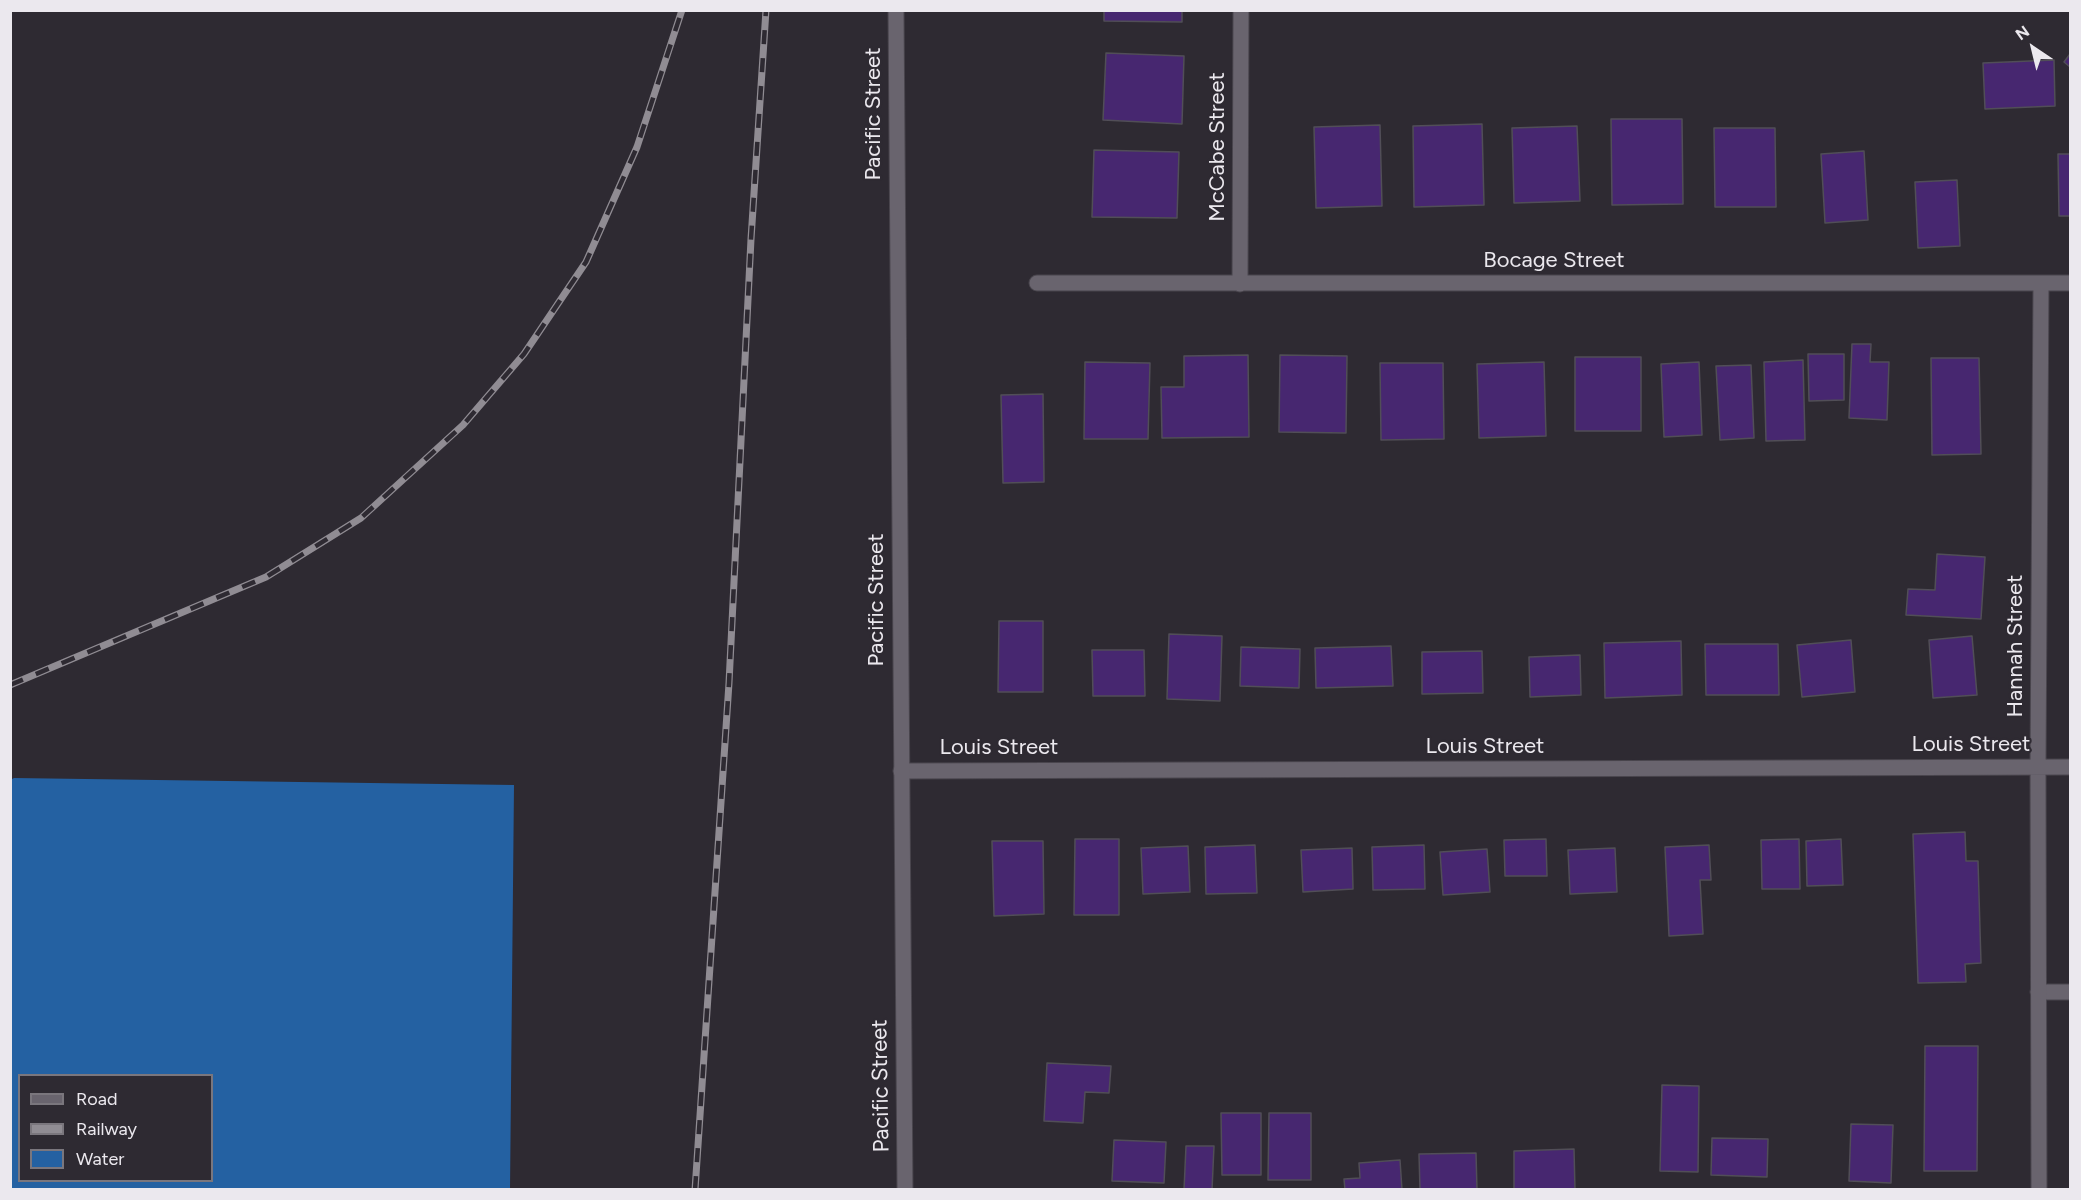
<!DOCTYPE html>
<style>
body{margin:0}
#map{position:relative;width:2081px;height:1200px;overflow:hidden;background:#2e2a32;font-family:Figtree,sans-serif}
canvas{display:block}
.frame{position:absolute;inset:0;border:12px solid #ebe8ee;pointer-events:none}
.legend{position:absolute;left:18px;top:1074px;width:195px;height:108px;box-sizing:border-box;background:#2e2a32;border:2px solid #7a767d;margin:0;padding:8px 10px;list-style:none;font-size:18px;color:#ebe8ee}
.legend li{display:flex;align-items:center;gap:12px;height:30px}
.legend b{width:30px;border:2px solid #7a767d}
.north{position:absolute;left:2003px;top:18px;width:60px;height:60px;-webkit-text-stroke:4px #2e2a32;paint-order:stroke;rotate:325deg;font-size:16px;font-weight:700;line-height:24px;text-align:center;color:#ebe8ee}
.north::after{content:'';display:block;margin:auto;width:21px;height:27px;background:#ebe8ee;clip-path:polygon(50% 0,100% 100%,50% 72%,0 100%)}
</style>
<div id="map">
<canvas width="2081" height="1200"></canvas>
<div class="frame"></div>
<ul class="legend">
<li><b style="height:8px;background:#69646e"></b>Road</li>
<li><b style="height:8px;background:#908c93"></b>Railway</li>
<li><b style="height:16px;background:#2461a2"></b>Water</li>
</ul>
<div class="north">N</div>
</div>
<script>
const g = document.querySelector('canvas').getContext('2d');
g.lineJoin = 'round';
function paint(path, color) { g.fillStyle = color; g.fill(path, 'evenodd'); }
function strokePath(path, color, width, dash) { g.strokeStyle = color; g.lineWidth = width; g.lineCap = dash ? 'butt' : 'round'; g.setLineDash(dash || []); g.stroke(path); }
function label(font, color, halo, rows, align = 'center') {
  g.font = font + ' Figtree,sans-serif'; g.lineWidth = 4.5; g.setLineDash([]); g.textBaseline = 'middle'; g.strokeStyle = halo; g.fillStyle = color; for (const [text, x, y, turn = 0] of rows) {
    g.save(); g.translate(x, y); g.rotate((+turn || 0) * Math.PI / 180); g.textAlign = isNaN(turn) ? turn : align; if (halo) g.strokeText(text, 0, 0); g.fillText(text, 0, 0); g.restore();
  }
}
paint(new Path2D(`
 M14,778l500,7 -4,404h-499l-1,-409zM20,1076h192v104h-192z`), '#2461a2');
const building = new Path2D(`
 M1104,10h78v12l-78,-1z
 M1106,53l78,3 -2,68 -79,-4z
 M2070,54v13l-6,-5z
 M2054,60l1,46 -70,3 -2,-46z
 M1611,119h71l1,85 -71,1z
 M1482,124l2,81 -70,2 -1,-81z
 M1380,125l2,81 -66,2 -2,-81z
 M1577,126l3,75 -66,2 -2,-75z
 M1714,128h61l1,79h-61z
 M1094,150l85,2 -2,66 -85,-1z
 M1864,151l4,69 -43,3 -4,-69z
 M2058,154h12v62h-11z
 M1957,180l3,66 -42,2 -3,-66z
 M1852,344h19l-1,18h19l-2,58 -38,-2z
 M1808,354h36v46l-35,1z
 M1248,355l1,82 -87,1 -1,-51h23v-31z
 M1280,355l67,1 -1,77 -67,-1z
 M1575,357h66v74h-66z
 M1931,358h48l2,96 -49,1z
 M1803,360l2,80 -39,1 -2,-79z
 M1085,362l65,1 -2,76h-64z
 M1544,362l2,74 -67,2 -2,-74z
 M1699,362l3,73 -38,2 -3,-73z
 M1380,363h63l1,76 -63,1z
 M1751,365l3,73 -34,2 -4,-74z
 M1043,394l1,88 -41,1 -2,-88z
 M1937,554l48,3 -4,62 -75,-4 2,-26 27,1z
 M999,621h44v71h-45z
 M1169,634l53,2 -2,65 -53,-2z
 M1972,636l5,59 -44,3 -4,-58z
 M1851,640l4,52 -53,5 -5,-52z
 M1681,641l1,54 -77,3 -1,-55z
 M1705,644h73l1,51h-73z
 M1391,646l2,40 -77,2 -1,-40z
 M1241,647l59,2 -1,39 -59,-2z
 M1092,650h52l1,46h-52z
 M1482,651l1,42 -61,1v-42z
 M1580,655l1,40 -51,2 -1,-40z
 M1965,832l1,29h12l3,102 -16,1 1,18 -48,1 -5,-149z
 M1075,839h44v76h-45z
 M1546,839l1,37h-42l-1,-36z
 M1799,839l1,50h-38l-1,-49z
 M1841,839l2,46 -36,1 -1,-45z
 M992,841h51l1,73 -50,2z
 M1255,845l2,48 -51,1 -1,-47z
 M1424,845l1,44 -52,1 -1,-43z
 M1709,845l2,35h-11l3,54 -34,2 -4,-89z
 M1188,846l2,46 -47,2 -2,-46z
 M1352,848l1,41 -50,3 -2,-42z
 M1615,848l2,44 -47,2 -2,-44z
 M1487,849l3,43 -47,3 -3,-43z
 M1925,1046h53l-1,125h-53z
 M1047,1063l64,3 -2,27 -24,-1 -2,31 -39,-2z
 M1662,1085l37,1 -1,86 -38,-1z
 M1221,1113h40v62h-39z
 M1269,1113h42v67h-43z
 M1851,1124l42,1 -2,58 -42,-2z
 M1712,1138l56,1 -1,38 -56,-2z
 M1114,1140l52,2 -2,41 -52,-2z
 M1186,1146h28l-2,44h-28z
 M1574,1149l1,41h-61v-39z
 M1476,1153l1,37h-57l-1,-36z
 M1400,1160l2,30h-57l-1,-11 16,-1 -1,-15z`);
paint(building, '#472770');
strokePath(building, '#514e57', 1.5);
const service = new Path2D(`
 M2038,992h32`);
const minor = new Path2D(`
 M1037,283h1033
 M1240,284l1,-274
 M901,771l1169,-4
 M2039,1190l-1,-423 3,-484`);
const tertiary = new Path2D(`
 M896,10l9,1180`);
strokePath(service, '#49454d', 17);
strokePath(minor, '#49454d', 17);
strokePath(tertiary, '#49454d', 17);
strokePath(service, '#69646e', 15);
strokePath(minor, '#69646e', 15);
strokePath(tertiary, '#69646e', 15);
const rail = new Path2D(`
 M10,685l256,-108 95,-59 102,-93 61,-71 62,-92 51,-115 45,-137
 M695,1190l34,-507 22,-444 15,-229`);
strokePath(rail, '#908c93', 7);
strokePath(rail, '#2e2a32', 4.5, [14]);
label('22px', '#ebe8ee', '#2e2a32', [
 ["Pacific Street",874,114,-90],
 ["McCabe Street",1218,147,-90],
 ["Bocage Street",1554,261],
 ["Pacific Street",877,600,-90],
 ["Hannah Street",2016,646,-90],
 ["Louis Street",1971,745],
 ["Louis Street",1485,747],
 ["Louis Street",999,748],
 ["Pacific Street",881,1086,-91]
]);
</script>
